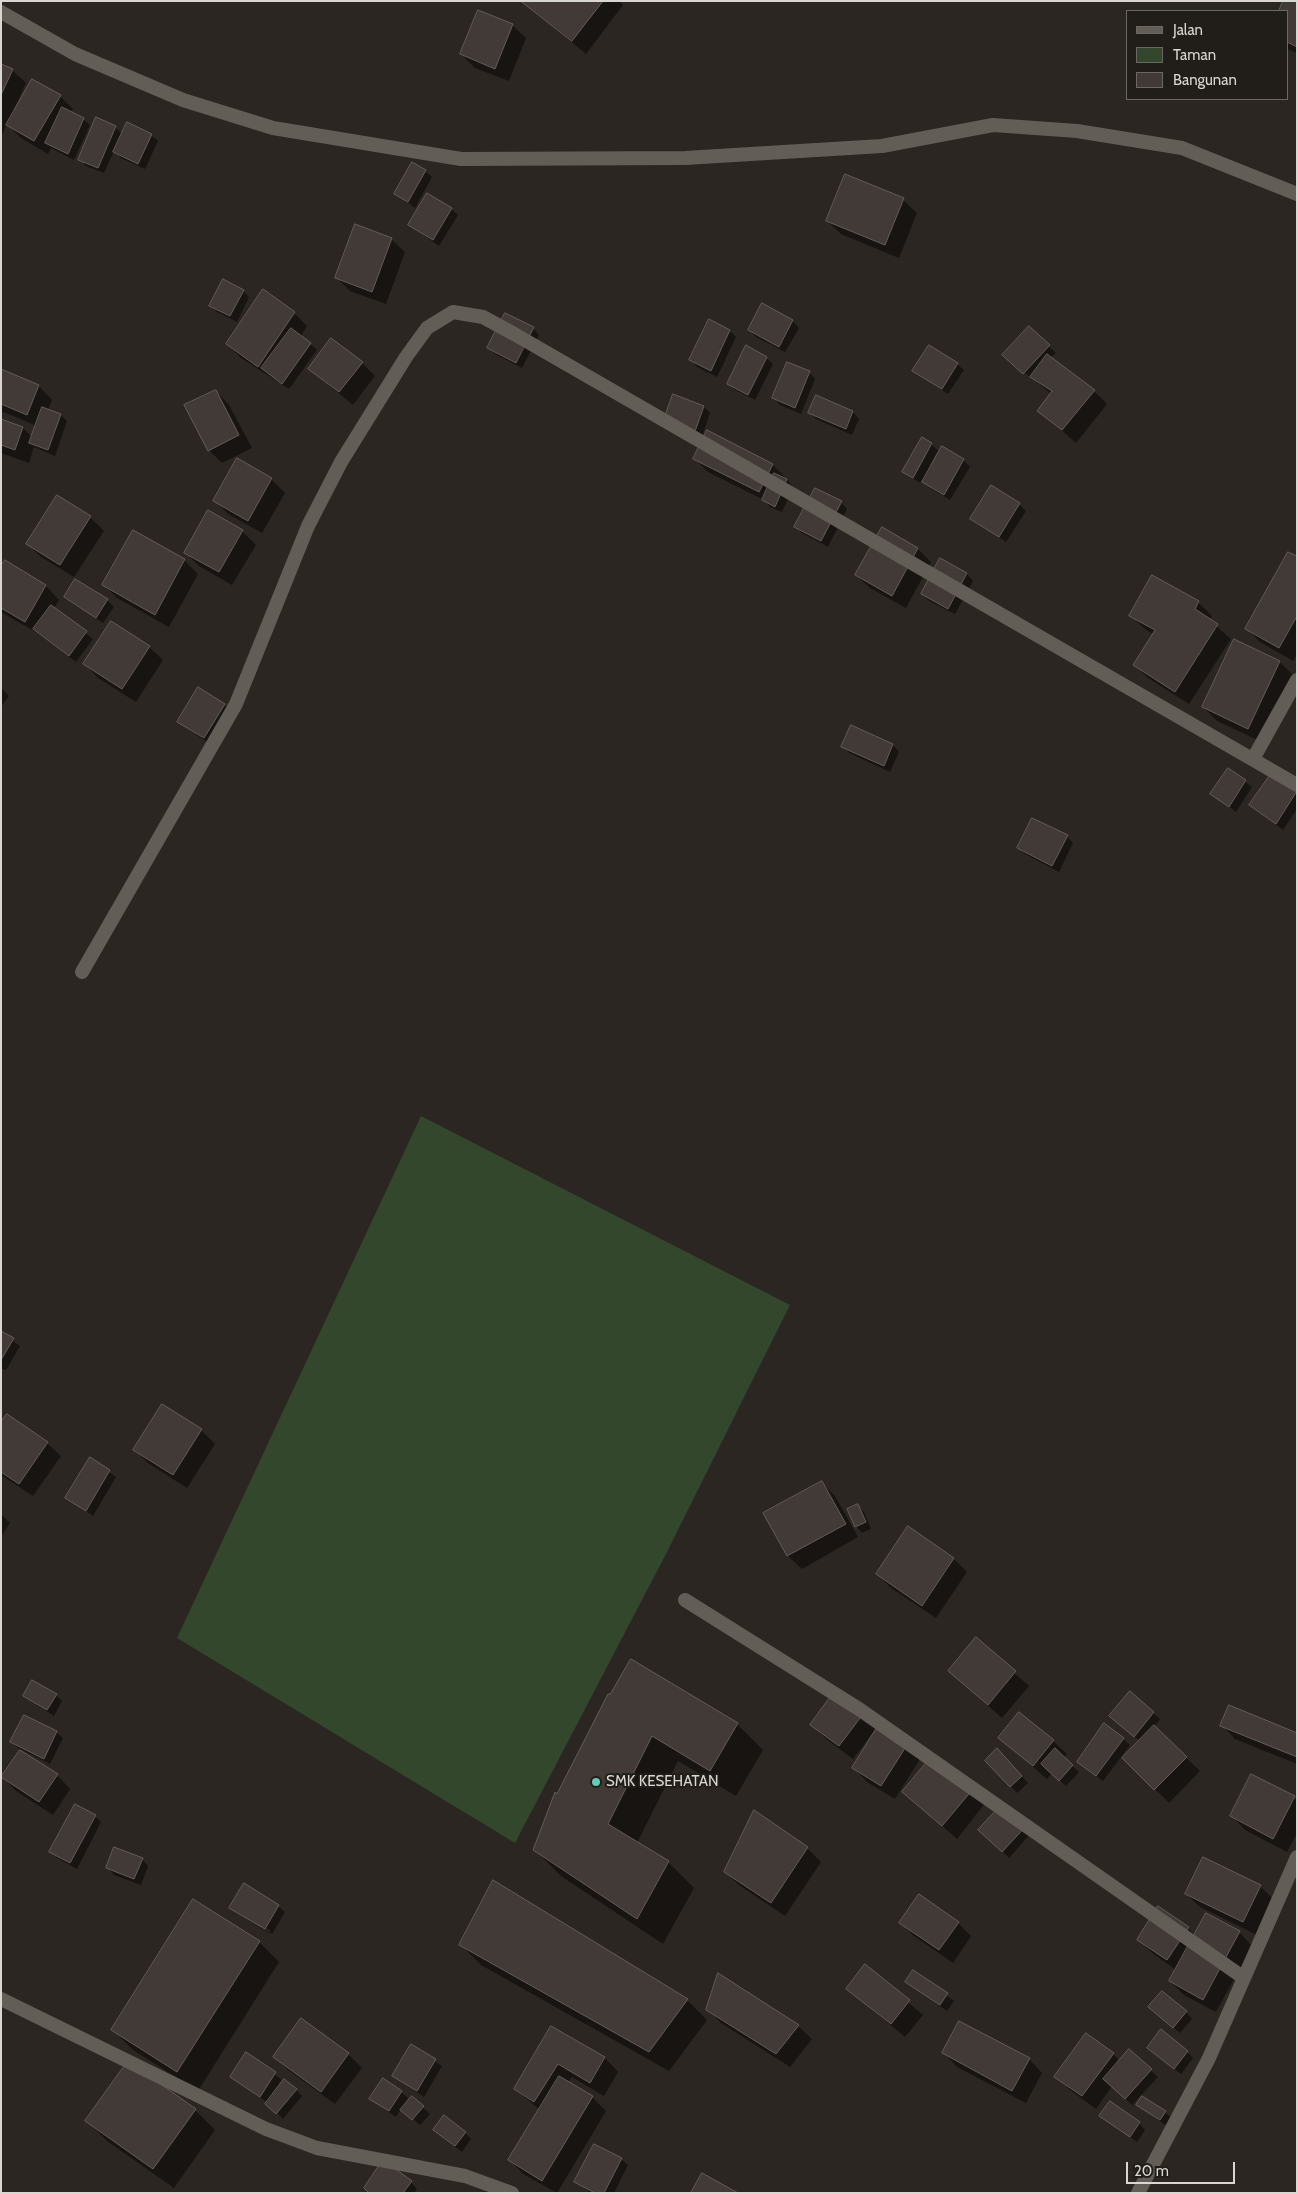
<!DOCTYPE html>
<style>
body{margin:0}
#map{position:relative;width:1298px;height:2194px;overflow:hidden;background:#2b2621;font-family:Cabin,sans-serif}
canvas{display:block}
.frame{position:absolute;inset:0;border:2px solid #dad7d3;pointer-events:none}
.legend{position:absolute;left:1126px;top:10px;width:162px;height:90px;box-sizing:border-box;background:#211d18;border:1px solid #6b6763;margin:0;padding:6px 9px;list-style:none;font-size:15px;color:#dad7d3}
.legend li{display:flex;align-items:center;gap:10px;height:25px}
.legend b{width:25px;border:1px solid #6b6763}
.scale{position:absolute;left:1126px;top:2162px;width:109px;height:22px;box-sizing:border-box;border:2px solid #dad7d3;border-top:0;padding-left:6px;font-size:15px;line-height:18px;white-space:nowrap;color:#dad7d3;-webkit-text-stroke:4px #211d18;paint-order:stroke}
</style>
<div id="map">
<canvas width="1298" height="2194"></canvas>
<div class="frame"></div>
<ul class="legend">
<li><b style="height:6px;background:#635d57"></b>Jalan</li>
<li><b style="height:14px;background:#32472b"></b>Taman</li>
<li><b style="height:14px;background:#423a37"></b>Bangunan</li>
</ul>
<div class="scale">20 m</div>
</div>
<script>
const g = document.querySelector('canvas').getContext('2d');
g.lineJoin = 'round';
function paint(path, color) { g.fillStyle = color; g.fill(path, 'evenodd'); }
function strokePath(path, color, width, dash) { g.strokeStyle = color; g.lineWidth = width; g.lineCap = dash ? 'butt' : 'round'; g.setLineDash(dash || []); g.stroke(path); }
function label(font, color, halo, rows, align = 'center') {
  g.font = font + ' Cabin,sans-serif'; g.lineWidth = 4; g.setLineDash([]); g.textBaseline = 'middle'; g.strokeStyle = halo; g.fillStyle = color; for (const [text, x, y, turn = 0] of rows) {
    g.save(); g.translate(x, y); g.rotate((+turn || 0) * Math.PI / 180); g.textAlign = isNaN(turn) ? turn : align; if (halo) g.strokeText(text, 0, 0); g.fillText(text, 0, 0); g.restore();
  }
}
paint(new Path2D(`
 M421,1116l369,189 -124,249 -151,289 -338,-205z`), '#32472b');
paint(new Path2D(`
 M522,1h97l4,4 -37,49z
 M1285,1h12v52l-10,-4v-38h-6z
 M512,25l14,13 -17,43 -34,-13 -14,-14z
 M1,65l11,5 14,13 -12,27 46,-14 13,13 -2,4 12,6 7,6 -16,35 -23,-12 -3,6 -27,-16 -14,-14 -6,13z
 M115,127l7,7 29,1 7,6 -13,28 -24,-11 -7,-7 -10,22 -18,-7 -6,-7z
 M425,171l7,6 -17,31 -20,-15z
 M903,200l14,13 -18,45 -58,-24 -14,-13z
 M451,209l7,6 -19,31 -30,-21z
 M391,239l14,13 -19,52 -36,-13 -13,-13z
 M243,291l6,6 -12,25 -20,-10 -6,-7z
 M763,305l30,16 6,7 -14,24 -29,-15 -7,-7z
 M294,313l13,13 -6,10 16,14 -28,39 -48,-31 -14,-14z
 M710,321l20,10 6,6 -19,40 -20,-10 -6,-7z
 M533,328l6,7 -17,33 -27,-14 -7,-7z
 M1029,328l27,25 -6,5 44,33 13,13 -31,39 -37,-33 12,-16 -40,-33z
 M766,358l7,6 -18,36 -20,-10 -7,-6z
 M362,363l13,13 -22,29 -44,-36z
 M957,364l7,6 -16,24 -34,-24z
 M1,370l38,16 13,14 -4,10 13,5 6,6 -12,35 -21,-9 -5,16 -28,-10v-33l22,8 9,9 5,-11 -36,-15z
 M809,372l6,7 -14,35 -21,-9 -6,-7z
 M216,391l13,14 23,43 -30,15 -13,-13z
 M817,396l36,16 6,7 -7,16 -36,-16 -7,-7z
 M704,407l6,6 -10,30 -37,-19z
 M708,432l65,33 13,13 7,9 -11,25 -12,-5 -6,-7 -56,-28 -14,-14z
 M931,444l7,7 -7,12 32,-3 7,7 -20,33 -20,-12 -8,-8 -2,3 -16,-11z
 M271,479l14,14 -23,40 -34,-19 -13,-14z
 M841,502l6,7 -19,38 -26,-14 -7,-6z
 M1019,504l7,7 -20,31 -34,-24z
 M209,512l33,19 14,14 -24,40 -33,-19 -13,-13z
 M90,517l14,14 -30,46 -33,-20 -13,-13z
 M882,529l36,20 13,13 -25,46 -36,-20 -14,-13z
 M133,532l51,28 14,14 -29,53 -52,-29 -13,-13z
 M1297,558v96l-4,7 -33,-19 -13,-13z
 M941,560l26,14 6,7 -18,33 -26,-13 -7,-7z
 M5,562l41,24 13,14 -5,8 39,31 -17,23 -37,-28 -38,-22v-43z
 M65,597l42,3 7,7 -11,16z
 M1198,602l14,14 -3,4 22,19 -42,65 -41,-26 -13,-13 19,-30 -9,-6 -14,-13z
 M149,647l14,13 -27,42 -38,-24 -13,-14z
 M1280,662l13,13 -31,67 -45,-21 -14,-14z
 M1,688l8,8 -8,11z
 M224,705l7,6 -21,33 -32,-22z
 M851,727l42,18 6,7 -9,20 -41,-19 -6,-7z
 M1228,769l24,18 -16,25 -24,-18z
 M1272,775l25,18v16l-14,21 -32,-25z
 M1067,836l6,7 -14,29 -34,-18 -7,-6z
 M1,1332l19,14 -14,24 -5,-2z
 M163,1406l38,24 14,14 -28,44 -39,-25 -14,-14z
 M1,1424l46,19 14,13 -28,40 -32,-21z
 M90,1459l26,18 -23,39 -26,-19z
 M821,1482l14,14 23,41 -56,32 -14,-13 -23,-43z
 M858,1506l6,6 7,17 -9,4 -6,-7z
 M1,1514l9,9 -9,14z
 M908,1528l46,31 13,13 -31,46 -45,-30 -14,-14z
 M976,1639l53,47 -27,32 -53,-47z
 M631,1660l106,64 26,26 -27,46 -58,-35 -41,82 31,19 26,26 -31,56 -102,-68 -26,-26 75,-155z
 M1131,1693l29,26 -6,8 46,44 -31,32 -45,-45 16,-17 -23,-19z
 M834,1694l86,65 -25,40 -28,-17 -13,-14 22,-37 -1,-1 -22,29 -28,-21 -14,-13z
 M56,1695l6,6 -8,15 -30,-20z
 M1222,1725l75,9v30l-62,-25z
 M56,1732l7,6 -13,26 -32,-16 -7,-6z
 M1000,1738l53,3 14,13 -3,4 15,14 -13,14 -14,-13 -5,6z
 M1123,1739l7,6 -27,36 -25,-19z
 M1004,1757l24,26 -11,10 -30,-32z
 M57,1775l13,14 -17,26 -37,-24 -13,-14z
 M1252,1776l45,24v33l-10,19 -42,-22 -13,-14z
 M972,1790l13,13 -28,36 -53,-47z
 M1003,1805l29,27 -23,26 -29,-28z
 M755,1812l52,36 14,14 -36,54 -46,-31 -14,-13z
 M95,1816l6,6 -24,47 -20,-11 -6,-6z
 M142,1859l6,7 -7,19 -27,-10 -6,-7z
 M1260,1886l14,14 -17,35 -57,-28 -14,-13z
 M278,1906l7,6 -13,22 -35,-20 32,19 2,-2 -34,-21v3l-6,-6z
 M900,1922l58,1 13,13 -18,27 -39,-27z
 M1188,1928l7,7 44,-3 13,14 -36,66 -32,-17 -14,-14 6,-11 -24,-17 -14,-13z
 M259,1942l20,20 -81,129 -65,-41 -20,-20z
 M461,1945l226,55 20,20 -38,51 -188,-106z
 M865,1966l58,49 -18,22 -58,-48z
 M913,1971l41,30 -7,10 -41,-30z
 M708,2009l90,17 14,13 -22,28 -69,-44z
 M1186,2012l6,7 -12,14 -24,-20z
 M302,2020l46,34 14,14 -27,36 -47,-34 -13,-13z
 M552,2028l53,30 13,14 -14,24 -32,-19 -4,5 24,15 14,14 -49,82 -34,-19 -13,-14 30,-50 -25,-21z
 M411,2045l31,21 -18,31 -30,-21z
 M1129,2051l29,26 -26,28 -20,-19 -16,23 -26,-19 -14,-14 57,-22 7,7z
 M1187,2052l6,6 -12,16 -26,-20z
 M944,2053l85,6 13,14 -16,30 -69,-36z
 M246,2054l36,26 -6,9 20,1 6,6 -19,23 -15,-16 -37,-26z
 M401,2092l7,6 -5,8 9,-8 18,16 -10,11 -19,-16 -5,8 -25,-18z
 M1143,2097l29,21 -5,8 -29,-21z
 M195,2110l20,20 -41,58 -67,-47 -20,-20z
 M1101,2115l38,8 6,7 -8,12z
 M434,2130l31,3 6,6 -9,13z
 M621,2159l7,6 -14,28h-23l-16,-12z
 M411,2182l6,7 -3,4h-44z`), '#0007');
const building = new Path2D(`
 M521,1h82l-31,40z
 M1283,1h14v46l-10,-5v-31h-8z
 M478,10l35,14 -18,45 -35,-15z
 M1,64l12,5 -12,26z
 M32,79l29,16 -27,46 -28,-16z
 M62,107l22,11 -16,36 -23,-11z
 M96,117l20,9 -18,42 -20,-8z
 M127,122l25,12 -14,30 -25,-12z
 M412,162l14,8 -18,32 -14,-8z
 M845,174l59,24 -19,47 -59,-24z
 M427,193l25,15 -19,32 -25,-15z
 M355,224l37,14 -20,54 -37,-14z
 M223,279l21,11 -14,26 -21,-10z
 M263,289l32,23 -37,55 -32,-23z
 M762,303l31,17 -14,27 -31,-17z
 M505,313l29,14 -18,36 -29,-15z
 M709,319l21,11 -19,41 -22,-11z
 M1029,326l21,19 -27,29 -21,-19z
 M291,328l20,15 -29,41 -21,-16z
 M331,338l32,24 -24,30 -31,-23z
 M746,345l21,12 -19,38 -21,-11z
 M929,345l29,18 -16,26 -30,-18z
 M1047,354l48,36 -33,40 -25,-19 15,-20 -22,-14z
 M787,362l23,9 -15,37 -23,-10z
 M1,369l38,16 -12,30 -26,-11z
 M216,390l23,45 -31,16 -24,-46z
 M673,394l31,12 -11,31 -31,-12z
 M816,395l37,16 -7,18 -38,-16z
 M42,407l19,7 -13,36 -19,-7z
 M1,419l22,8 -8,23 -14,-5z
 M707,430l66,34 -14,28 -66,-33z
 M922,437l10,6 -19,35 -11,-6z
 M942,446l22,13 -20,36 -22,-13z
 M237,458l35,20 -24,43 -35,-20z
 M774,473l13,6 -12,28 -13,-7z
 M991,485l29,18 -21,34 -29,-18z
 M815,488l27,13 -21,40 -27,-14z
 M57,495l34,21 -31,49 -34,-21z
 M208,510l35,20 -24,42 -35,-19z
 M882,527l36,21 -26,48 -37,-21z
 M133,530l52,29 -30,56 -53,-30z
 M1288,552l9,4v60l-18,32 -34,-19z
 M940,558l27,15 -19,36 -27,-15z
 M5,560l41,25 -21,37 -24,-14v-42z
 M1152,575l47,26 -4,8 23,15 -43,68 -42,-27 22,-35 -26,-14z
 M75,579l33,20 -12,19 -32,-21z
 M51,605l36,26 -18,25 -36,-27z
 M111,621l39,25 -28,43 -39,-25z
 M1234,639l46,22 -32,68 -46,-22z
 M198,687l27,17 -21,34 -27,-16z
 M851,725l42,19 -9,22 -43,-19z
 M1228,768l18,12 -17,27 -19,-13z
 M1271,774l26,17 -21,33 -27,-19z
 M1032,818l36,17 -16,31 -35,-18z
 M1,1331l13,7 -13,22z
 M162,1404l40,25 -29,46 -40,-25z
 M7,1414l41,28 -29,42 -18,-12v-50z
 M90,1457l20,13 -24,41 -21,-13z
 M822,1481l24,43 -59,32 -24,-43z
 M858,1504l8,18 -11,5 -8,-18z
 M908,1526l46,32 -32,48 -46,-32z
 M976,1637l40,34 -28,34 -40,-34z
 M631,1659l107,64 -28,48 -58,-35 -44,88 61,37 -32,58 -104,-69 22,-58 2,2 51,-100h2z
 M32,1680l25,14 -10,16 -24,-14z
 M1130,1691l24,21 -20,25 -25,-21z
 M834,1692l29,22 -24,32 -29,-21z
 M1229,1705l68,28v24l-77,-31z
 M1019,1712l35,28 -21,26 -35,-28z
 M24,1715l33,16 -13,28 -34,-17z
 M1104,1723l20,15 -28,38 -19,-14z
 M1154,1725l33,32 -33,33 -32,-32z
 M878,1726l29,19 -26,41 -29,-18z
 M997,1748l25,28 -12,11 -25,-26z
 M1055,1748l18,17 -14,16 -18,-17z
 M20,1750l38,24 -19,28 -38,-25z
 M932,1756l41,33 -31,37 -40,-34z
 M1251,1774l44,22 -22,43 -43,-23z
 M1003,1803l24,22 -25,27 -24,-22z
 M75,1804l21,11 -26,48 -21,-11z
 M754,1810l54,37 -37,56 -47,-31z
 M114,1847l29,11 -9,21 -28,-11z
 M1203,1857l58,28 -18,37 -58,-28z
 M493,1880l195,119 -39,53 -190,-107z
 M244,1883l35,22 -14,24 -36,-21z
 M919,1894l40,28 -20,28 -40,-27z
 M193,1899l67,42 -83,131 -66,-42z
 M1158,1906l31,21 -22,33 -30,-20z
 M1206,1913l34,18 -37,69 -34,-19z
 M865,1964l45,36 -19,24 -45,-35z
 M913,1970l35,23 -8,12 -35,-23z
 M718,1973l81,52 -23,29 -70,-44z
 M1162,1991l25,20 -14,17 -25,-21z
 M301,2018l48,35 -28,39 -48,-35z
 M959,2021l71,37 -18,33 -70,-38z
 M551,2026l54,31 -15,26 -32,-19 -24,38 -20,-13z
 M1161,2029l27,22 -14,18 -27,-21z
 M1086,2033l28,20 -32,43 -28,-19z
 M411,2044l25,15 -19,32 -25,-15z
 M1129,2049l23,20 -27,30 -22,-20z
 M246,2052l30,20 -16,25 -30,-20z
 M128,2061l68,48 -43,60 -68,-48z
 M559,2076l34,20 -51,85 -34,-21z
 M383,2078l19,13 -13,20 -20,-12z
 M284,2079l13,10 -21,25 -11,-10z
 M412,2096l12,10 -12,14 -12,-10z
 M1142,2096l24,15 -6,9 -24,-15z
 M1110,2101l30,21 -10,15 -31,-21z
 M444,2115l22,17 -11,14 -22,-16z
 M594,2144l28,14 -18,35h-9l-21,-11z
 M383,2160l29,21 -9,12h-34l-5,-5z
 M702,2173l36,20h-47z`);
paint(building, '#423a37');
strokePath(building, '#655c59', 1);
strokePath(new Path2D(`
 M1253,759l44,-79
 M82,972l154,-268 72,-178 33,-64 65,-105 21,-29 26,-16 30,5 33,18 781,450
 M685,1600l174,109 385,269
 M1,1999l265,130 51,19 148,28 47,17
 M1138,2193l71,-135 88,-201`), '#635d57', 14);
strokePath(new Path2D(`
 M1,12l74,42 108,46 90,28 188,31 224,-1 197,-12 111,-21 84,6 105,17 115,46`), '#635d57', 14);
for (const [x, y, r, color] of [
 [596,1782,5,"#5eceb7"]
]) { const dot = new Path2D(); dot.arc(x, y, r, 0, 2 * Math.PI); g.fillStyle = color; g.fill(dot); strokePath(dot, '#211d18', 2); }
label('15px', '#dad7d3', '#211d18', [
 ["SMK KESEHATAN",606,1782]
], 'left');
</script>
